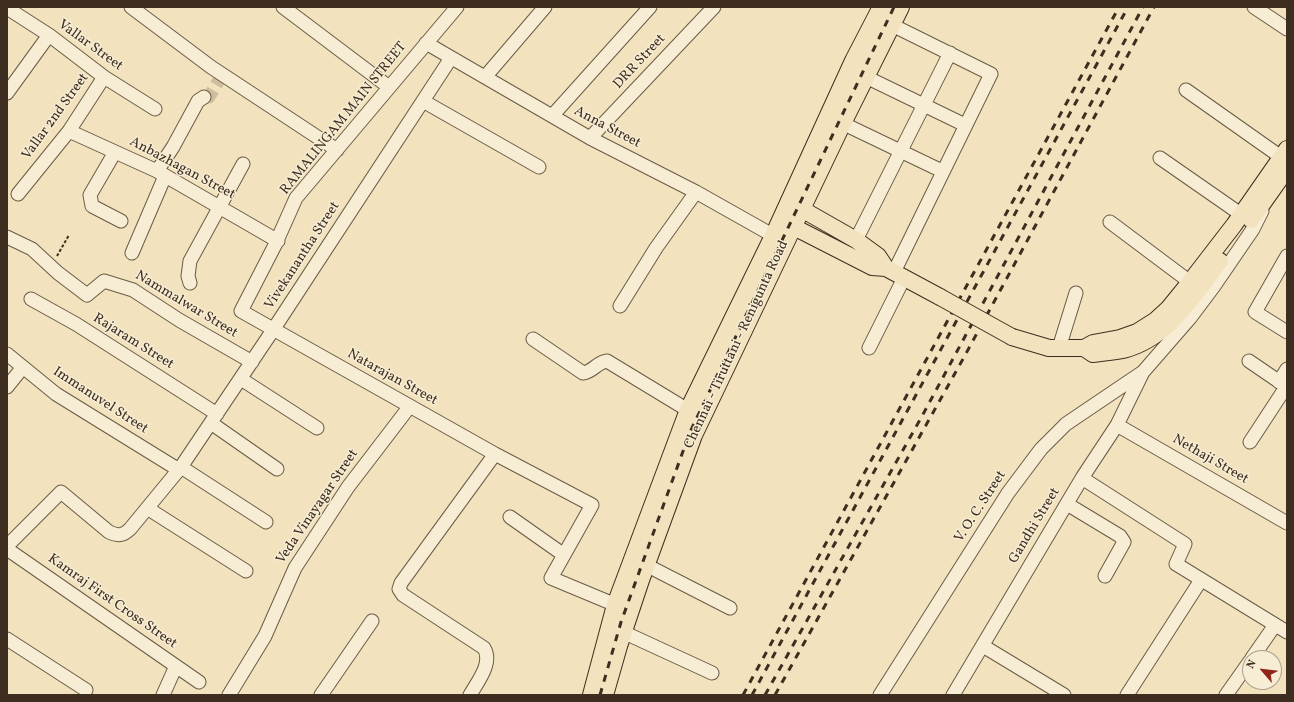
<!DOCTYPE html>
<style>
body{margin:0}
#map{position:relative;width:1294px;height:702px;overflow:hidden;background:#f2e2bd;font-family:Vollkorn,serif}
canvas{display:block}
.frame{position:absolute;inset:0;border:8px solid #3d2e1f;pointer-events:none}
.north{position:absolute;left:1242px;top:650px;width:40px;height:40px;box-sizing:border-box;background:#f7ecd4;border:1px solid #ada08c;border-radius:50%;rotate:298deg;font-size:11px;font-weight:700;line-height:16px;text-align:center;color:#3d2e1f}
.north::after{content:'';display:block;margin:auto;width:14px;height:18px;background:#8f2418;clip-path:polygon(50% 0,100% 100%,50% 72%,0 100%)}
</style>
<div id="map">
<canvas width="1294" height="702"></canvas>
<div class="frame"></div>
<div class="north">N</div>
</div>
<script>
const g = document.querySelector('canvas').getContext('2d');
g.lineJoin = 'round';
function strokePath(path, color, width, dash) { g.strokeStyle = color; g.lineWidth = width; g.lineCap = dash ? 'butt' : 'round'; g.setLineDash(dash || []); g.stroke(path); }
function label(font, color, halo, rows, align = 'center') {
  g.font = font + ' Vollkorn,serif'; g.lineWidth = 3; g.setLineDash([]); g.textBaseline = 'middle'; g.strokeStyle = halo; g.fillStyle = color; for (const [text, x, y, turn = 0] of rows) {
    g.save(); g.translate(x, y); g.rotate((+turn || 0) * Math.PI / 180); g.textAlign = isNaN(turn) ? turn : align; if (halo) g.strokeText(text, 0, 0); g.fillText(text, 0, 0); g.restore();
  }
}
strokePath(new Path2D(`
 M204,97h5l10,-17`), '#cebe9d', 13, [13, 6]);
const minor = new Path2D(`
 M131,7l80,60 126,83
 M283,7l106,80
 M457,7l-161,191 -21,47 -34,66 254,143 97,51 -41,73 72,30
 M1254,7l33,22
 M7,8l42,27 55,42 51,32
 M892,25l99,49 -97,198
 M426,43l164,95 106,54 78,44
 M485,77l60,-70
 M866,77l99,48
 M1186,90l95,67
 M7,93l42,-58
 M423,101l116,66
 M552,116l98,-109
 M842,123l100,48
 M69,131l88,40 121,70
 M590,138l124,-131
 M115,152l-25,43 2,11 29,15
 M1160,158l82,57
 M157,171l16,-24 25,-46 6,-4
 M18,194l51,-63 35,-54
 M1110,222l80,60
 M7,237l25,12 26,24 29,22 17,-14 29,9 46,30 73,42
 M856,240l94,-187
 M132,253l33,-77
 M1287,256l-32,56 32,20
 M190,283l-2,-7 2,-15 53,-97
 M31,299l45,25 141,90
 M620,306l36,-58 40,-56
 M533,339l50,34c10,-1 14,-11 24,-12l89,54
 M869,348l35,-70
 M1059,348l17,-55
 M7,354l49,40 123,76
 M1249,361l38,26
 M241,379l76,49
 M1279,382l8,-13
 M7,387l16,-20
 M211,423l66,46
 M1117,425l170,98
 M1250,442l36,-55
 M181,467l85,55
 M1082,478l103,66 -9,20 111,68
 M1067,504l53,32 4,6 -19,34
 M147,508l99,63
 M510,517l54,38
 M7,546l54,-54 48,40c9,4 14,4 21,-3l51,-62 92,-137 178,-272
 M7,549l192,133
 M646,565l84,43
 M623,632l89,41
 M7,639l79,51
 M983,646l81,49
 M1252,658l23,-33
 M163,695l13,-29
 M229,695l36,-59 30,-68 53,-81 62,-81
 M321,695l51,-74
 M470,695c8,-14 23,-32 14,-47l-81,-53 -4,-6 2,-6 94,-129
 M880,695l128,-202 33,-44 25,-25 77,-52
 M953,695l129,-217 35,-53 26,-53 47,-54 24,-32 39,-57 9,-18
 M1127,695l74,-115
 M1226,695l24,-34`);
const major = new Path2D(`
 M791,203l65,37 22,16 8,12
 M1251,220l36,-51
 M782,221l90,46 14,1 54,29
 M1012,337l37,11h35l9,-5 27,-5 17,-6 19,-12 12,-11 22,-27 44,-57 53,-76
 M1084,348l9,6c10,-1 20,-2 30,-4 45,-11 71,-55 97,-89`);
const highway = new Path2D(`
 M592,695l24,-90 73,-195 85,-174 80,-175 28,-54
 M604,695l14,-49 22,-66 53,-145 149,-312 58,-116`);
strokePath(minor, '#6a5b46', 15);
strokePath(major, '#3d2e1f', 18);
strokePath(highway, '#3d2e1f', 20);
strokePath(new Path2D(`
 M57,256l12,-21`), '#3d2e1f', 2, [3, 2]);
strokePath(minor, '#f7ecd4', 13);
strokePath(major, '#f2e2bd', 16);
strokePath(highway, '#f2e2bd', 18);
strokePath(new Path2D(`
 M600,695l21,-73 69,-190 204,-425
 M743,695l376,-688
 M752,695l376,-688
 M765,695l156,-277 222,-411
 M775,695l188,-336 191,-352`), '#3d2e1f', 3, [7, 7]);
const majorBridge = new Path2D(`
 M940,297l72,40`);
strokePath(majorBridge, '#3d2e1f', 18, []);
strokePath(majorBridge, '#f2e2bd', 16);
label('14px', '#3d2e1f', '#f7ecd4', [
 ["Vallar Street",90,46,36],
 ["DRR Street",640,62,-47],
 ["Vallar 2nd Street",56,117,-54],
 ["RAMALINGAM MAIN STREET",344,119,-51],
 ["Anna Street",607,128,28],
 ["Anbazhagan Street",182,169,28],
 ["Vivekanantha Street",303,256,-57],
 ["Nammalwar Street",186,305,31],
 ["Rajaram Street",133,342,32],
 ["Chennai - Tiruttani - Renigunta Road",737,345,-65],
 ["Natarajan Street",392,378,29],
 ["Immanuvel Street",100,401,33],
 ["Nethaji Street",1210,460,30],
 ["Veda Vinayagar Street",318,507,-56],
 ["V. O. C. Street",981,507,-57],
 ["Gandhi Street",1035,526,-59],
 ["Kamraj First Cross Street",112,602,35]
]);
</script>
